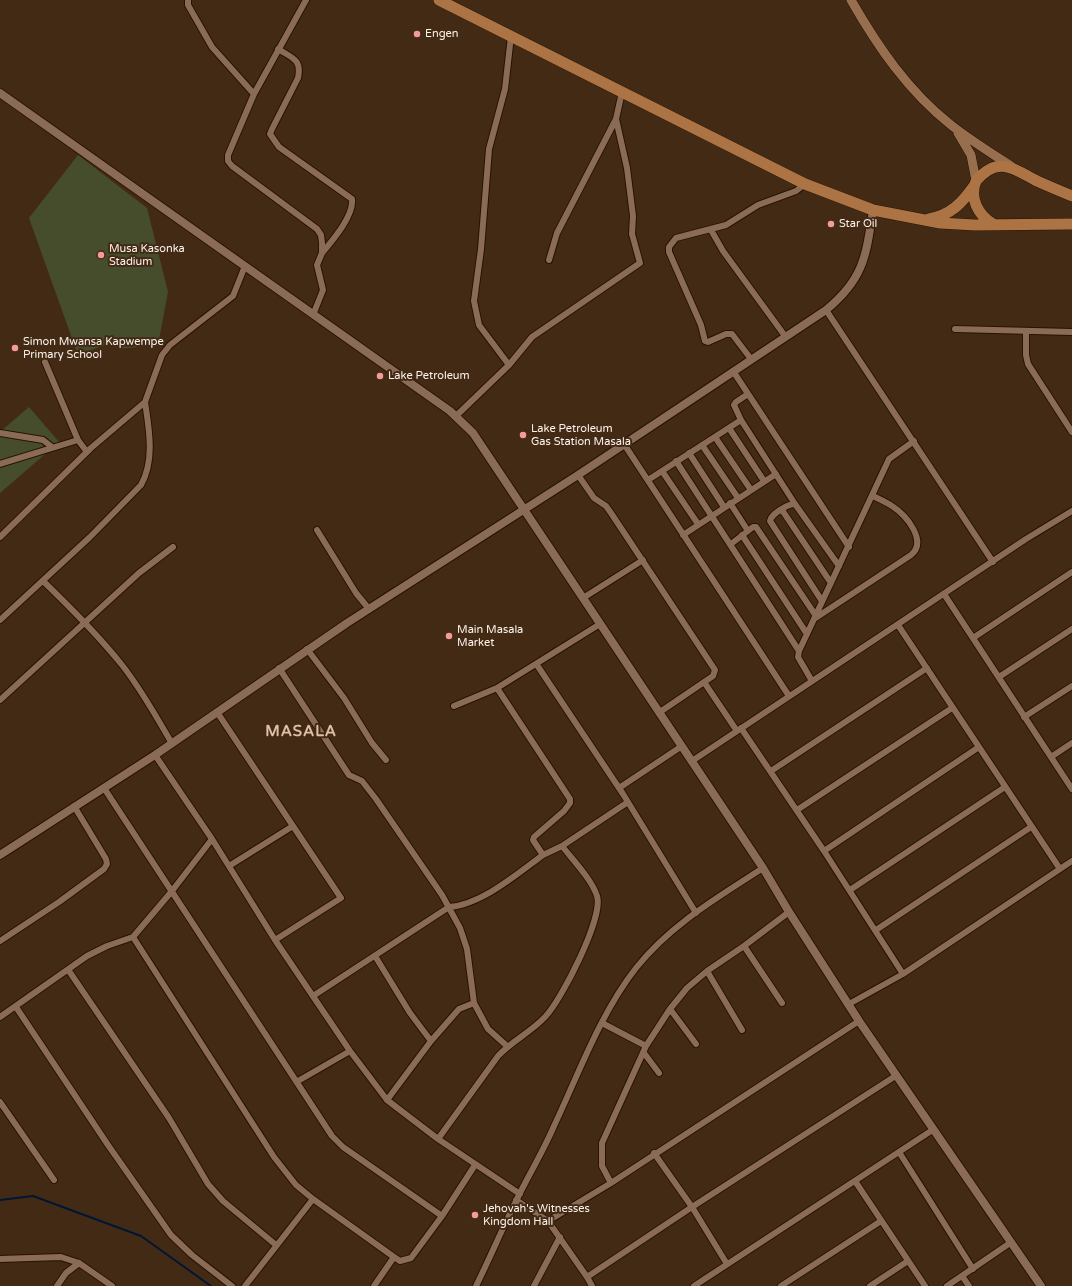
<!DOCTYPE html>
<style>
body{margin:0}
canvas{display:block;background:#432a15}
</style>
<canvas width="1072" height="1286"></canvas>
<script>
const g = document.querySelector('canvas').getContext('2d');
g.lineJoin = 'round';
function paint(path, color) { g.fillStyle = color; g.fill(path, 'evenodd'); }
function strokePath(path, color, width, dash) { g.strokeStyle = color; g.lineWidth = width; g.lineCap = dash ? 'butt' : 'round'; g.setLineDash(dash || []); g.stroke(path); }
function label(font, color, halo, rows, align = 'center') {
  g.font = font + ' "Varela Round",sans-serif'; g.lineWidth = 4; g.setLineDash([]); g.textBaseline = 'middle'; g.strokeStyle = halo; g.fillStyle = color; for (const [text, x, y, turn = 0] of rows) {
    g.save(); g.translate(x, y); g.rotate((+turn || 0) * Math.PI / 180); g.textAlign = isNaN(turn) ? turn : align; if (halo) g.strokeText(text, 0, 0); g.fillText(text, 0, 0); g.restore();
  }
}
paint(new Path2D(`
 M78,155l69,53 21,84 -10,53 -39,4 -3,-8 -38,14 -49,-137z
 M29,407l30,35 -59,51v-61z`), '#454d2c');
strokePath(new Path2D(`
 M0,1200l33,-4 108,40 70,50`), '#001631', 2);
const minor = new Path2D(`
 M188,0v5l24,42 42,47
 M306,0l-52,94 -26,61v6l4,5 85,63 4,6 1,8v10l-5,12 6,25 -10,25
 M278,49c14,9 24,10 20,29l-26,51 -2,5 9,13 73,52c2,17 -20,42 -30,54
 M711,230l12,21 62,85
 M549,260l8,-27 59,-114 6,-27
 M826,310l167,252
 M955,329l117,3
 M1026,331v24l2,9 44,68
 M751,359l-19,-25h-6l-18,8 -3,-1 -4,-16 -32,-73v-5l7,-9 50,-13 32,-20 38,-14 9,-7
 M45,362l33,78 9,12
 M509,365l-30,-40 -5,-24 7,-52 8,-100 16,-60 6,-53
 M733,371l116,176
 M456,416l53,-51 23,-28 108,-74 -8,-29 1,-18 -6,-48 -11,-49
 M741,420l-7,-15 2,-3 12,-8
 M729,428l35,53
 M0,433l43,7 9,7
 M715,437l36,53
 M624,444l165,252
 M702,445l36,53
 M689,453l35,54
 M676,461l123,190
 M0,464l78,-24
 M662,471l36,53
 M578,475l16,23 12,8 5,7 104,157 -2,6 -53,36
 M648,480l93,-60 54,84 44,62
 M730,503l18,28
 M795,504c-7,0 -24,10 -25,17l52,80
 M782,510l49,73
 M317,530l39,63 13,16
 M683,535l93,-61
 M742,535l65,99
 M0,537l91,-89 54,-46 17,-47 8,-10 63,-49 12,-30
 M731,544l22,-17h3l60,89
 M43,581c28,27 55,54 79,84 19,24 34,51 49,77
 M944,594l128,195
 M583,598l60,-38
 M814,619l97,-64c17,-14 -5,-40 -19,-49 -6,-4 -13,-7 -19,-10
 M0,620l90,-83 51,-52c14,-25 8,-56 4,-83
 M898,625l162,244
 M973,638l99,-66
 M307,649l37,49 28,45 14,17
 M537,665l86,129 73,119
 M279,668l70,107 13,6 14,18 66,96 18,33 7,21 7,54 14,26 19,17
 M999,677l73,-48
 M812,681l-14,-24 1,-6 90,-192 25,-18
 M704,682l33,49
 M497,688l73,111v4l-6,8 -30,26 -1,3 10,15 19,-9 66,-44
 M0,700l139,-127 34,-26
 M454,706l43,-18 103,-64
 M217,712l124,186 -66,42
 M1024,717l48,-31
 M741,728l83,123 79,123
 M155,755l57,84 63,101 75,111 37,49 51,39 82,55
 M1051,757l21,-14
 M692,761l334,-222 46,-28
 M771,771l156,-103
 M104,788l228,348 11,11 99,69
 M619,788l63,-42
 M797,810l155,-102
 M824,851l155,-104
 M229,866l64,-40
 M850,890l155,-103
 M876,930l155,-103
 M133,937l141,220 22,28 17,14 81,58 6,4 11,-3 31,-42 33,-51
 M0,941l59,-39 45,-33 3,-5 -1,-5 -32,-53
 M744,946l38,57
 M375,956l35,57 21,28
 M69,971l100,147 39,66 15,17 53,44
 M707,971l35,59
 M313,996l136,-89c32,-2 68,-33 94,-52
 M849,1004l54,-30 169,-113
 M16,1007l92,138 63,90 21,20 40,31
 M670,1009l26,35
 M0,1017l87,-61 20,-10 26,-9 39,-46 40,-52
 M602,1023l44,23
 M644,1053l15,20
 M298,1081l52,-30
 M387,1100l44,-59 28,-32 15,-6
 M0,1102l54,78
 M438,1139l60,-83c14,-15 33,-24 47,-39 16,-16 59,-100 52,-121 -5,-16 -24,-36 -35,-50
 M899,1152l74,117
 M654,1153l38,54 35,57
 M855,1181l70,105
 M611,1183l248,-162
 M516,1200l32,21 39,56 105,-70 205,-132
 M548,1221l63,-38 -9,-17v-23l44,-97 24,-37 17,-21 20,-17 37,-25 45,-34
 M0,1259l61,-2 18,6 33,23
 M962,1276l7,10
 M587,1277l5,9
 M57,1286l9,-13 13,-10
 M245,1286l68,-87
 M374,1286l20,-29
 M476,1286c14,-28 26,-57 40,-85 12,-25 27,-49 38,-75 25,-53 46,-112 82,-158 34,-43 82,-71 127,-100
 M534,1286l26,-49
 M694,1286l240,-157
 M781,1286l100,-65
 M870,1286l38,-25
 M947,1286l63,-43`);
const tertiary = new Path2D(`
 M0,93l450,318 23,22 290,435 26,44 70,109 182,265
 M0,855l155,-100 192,-132 231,-148 248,-165c38,-31 40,-54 47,-100`);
const secondary = new Path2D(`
 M851,0c27,47 57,91 100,125 19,15 40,28 60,41
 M958,133l13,22 5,26`);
const trunk = new Path2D(`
 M439,0l366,184 68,26 67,13 35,2 97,-1
 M929,219c22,-4 33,-16 45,-33
 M993,224c-15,-9 -24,-26 -17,-43 22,-26 38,-12 61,0 11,5 23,10 35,15`);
strokePath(minor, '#291200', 8);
strokePath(tertiary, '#291200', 10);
strokePath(secondary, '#291200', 10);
strokePath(trunk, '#291200', 12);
strokePath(minor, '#8a6c56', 6);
strokePath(tertiary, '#8a6c56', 8);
strokePath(secondary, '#976f4f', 9);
strokePath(trunk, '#ac7444', 11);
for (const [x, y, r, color] of [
 [417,34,4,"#f59b9e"],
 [831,224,4,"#f59b9e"],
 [101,255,4,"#f59b9e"],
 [15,348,4,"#f59b9e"],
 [380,376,4,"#f59b9e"],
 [523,435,4,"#f59b9e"],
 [449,636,4,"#f59b9e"],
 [475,1215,4,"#f59b9e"]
]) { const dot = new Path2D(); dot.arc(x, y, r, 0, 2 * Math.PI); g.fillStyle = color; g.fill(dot); strokePath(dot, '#432a15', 1.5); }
label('11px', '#fdf3eb', '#432a15', [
 ["Engen",425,34],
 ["Star Oil",839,224],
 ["Musa Kasonka",109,249],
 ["Stadium",109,262],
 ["Simon Mwansa Kapwempe",23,342],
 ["Primary School",23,355],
 ["Lake Petroleum",388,376],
 ["Lake Petroleum",531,429],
 ["Gas Station Masala",531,442],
 ["Main Masala",457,630],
 ["Market",457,643],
 ["Jehovah's Witnesses",483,1209],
 ["Kingdom Hall",483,1222]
], 'left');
g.letterSpacing = '1px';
label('bold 15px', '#dfbea6', '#432a15', [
 ["MASALA",301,732]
]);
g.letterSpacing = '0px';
</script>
